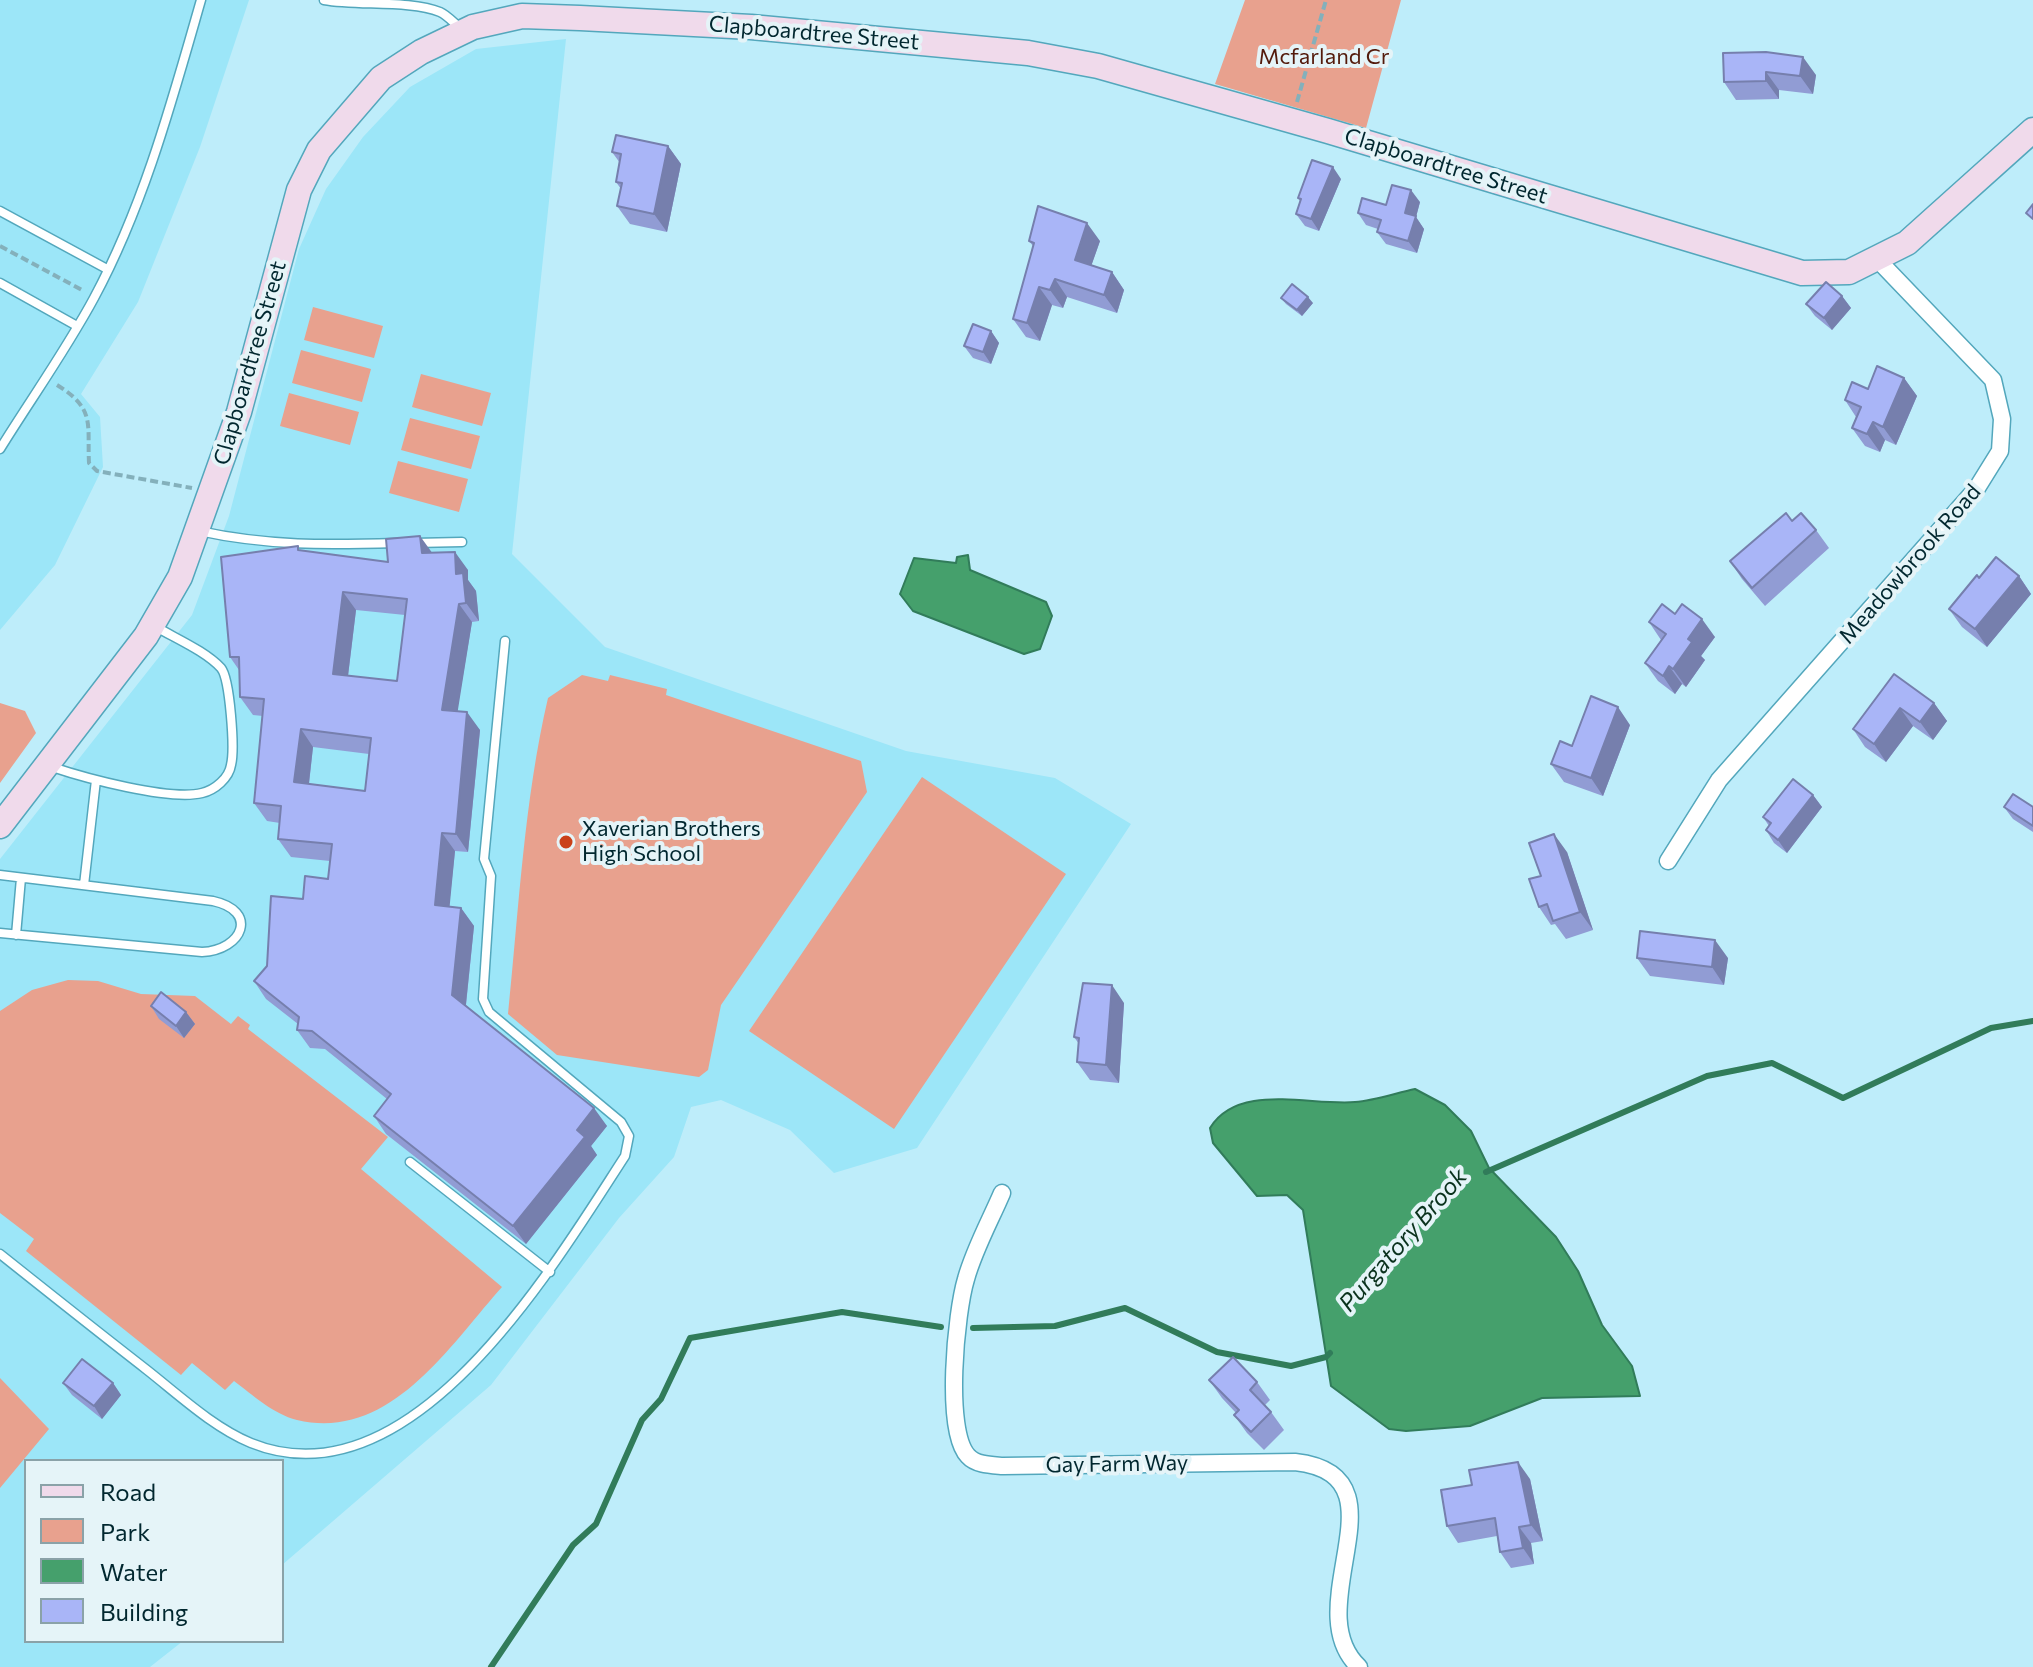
<!DOCTYPE html>
<style>
body{margin:0}
#map{position:relative;width:2033px;height:1667px;overflow:hidden;background:#beedfa;font-family:Commissioner,sans-serif}
canvas{display:block}
.legend{position:absolute;left:24px;top:1459px;width:260px;height:184px;box-sizing:border-box;background:#e5f4f8;border:2px solid #8aa2a8;margin:0;padding:10px 14px;list-style:none;font-size:24px;color:#01272f}
.legend li{display:flex;align-items:center;gap:16px;height:40px}
.legend b{width:40px;border:2px solid #8aa2a8}
</style>
<div id="map">
<canvas width="2033" height="1667"></canvas>
<ul class="legend">
<li><b style="height:10px;background:#f0daeb"></b>Road</li>
<li><b style="height:22px;background:#e8a18e"></b>Park</li>
<li><b style="height:22px;background:#45a06c"></b>Water</li>
<li><b style="height:22px;background:#a9b5f7"></b>Building</li>
</ul>
</div>
<script>
const g = document.querySelector('canvas').getContext('2d');
g.lineJoin = 'round';
function paint(path, color) { g.fillStyle = color; g.fill(path, 'evenodd'); }
function strokePath(path, color, width, dash) { g.strokeStyle = color; g.lineWidth = width; g.lineCap = dash ? 'butt' : 'round'; g.setLineDash(dash || []); g.stroke(path); }
function label(font, color, halo, rows, align = 'center') {
  g.font = font + ' Commissioner,sans-serif'; g.lineWidth = 8; g.setLineDash([]); g.textBaseline = 'middle'; g.strokeStyle = halo; g.fillStyle = color; for (const [text, x, y, turn = 0] of rows) {
    g.save(); g.translate(x, y); g.rotate((+turn || 0) * Math.PI / 180); g.textAlign = isNaN(turn) ? turn : align; if (halo) g.strokeText(text, 0, 0); g.fillText(text, 0, 0); g.restore();
  }
}
paint(new Path2D(`
 M0,0h249l-49,147 -62,155 -57,92 19,23 3,50 -48,98 -55,65z
 M566,39l-54,515 93,93 301,104 149,27 76,46 -214,324 -83,25 -44,-43 -69,-30 -30,7 -17,50 -55,61 -128,167 -209,180v-104h-256v180h157l-33,26h-150v-808l192,-244 37,-99 70,-267 27,-60 37,-52 47,-50 66,-38z`), '#9ce6f8');
paint(new Path2D(`
 M1245,0h156l-35,128 -151,-44z
 M313,307l70,19 -9,32 -70,-18z
 M301,350l70,19 -9,33 -70,-19z
 M421,374l70,19 -9,33 -70,-19z
 M289,393l70,19 -9,33 -70,-19z
 M410,418l70,18 -9,33 -70,-19z
 M398,461l70,18 -9,33 -70,-19z
 M582,675l26,6 2,-6 57,14 -1,6 195,66 6,31 -146,213 -13,65 -9,7 -142,-22 -49,-41c11,-106 16,-213 40,-316z
 M0,703l25,8 11,22 -36,50z
 M922,777l144,97 -172,255 -145,-98z
 M68,980l30,1 43,13 54,2 36,28 7,-8 12,9 -2,4 140,108 -27,32 141,118c-53,59 -112,155 -205,133 -24,-6 -44,-25 -63,-39l-9,9 -33,-27 -11,12 -155,-124 8,-12 -34,-26v-202l32,-21z
 M0,1378l49,51 -49,59z`), '#e8a18e');
const water = new Path2D(`
 M968,555l2,15 76,32 6,14 -12,33 -16,5 -111,-43 -13,-17 14,-36 42,5 1,-6z
 M1415,1089l30,16 26,26 18,37 67,69 22,34 24,54 30,41 8,30 -98,2 -72,28 -64,5 -17,-2 -58,-43 -28,-176 -16,-15 -30,1 -44,-53 -3,-15c28,-46 100,-22 145,-26 19,-1 41,-9 60,-13z`);
paint(water, '#45a06c');
strokePath(water, '#317c5a', 2);
strokePath(new Path2D(`
 M1486,1172l221,-96 65,-13 71,35 148,-70 42,-7
 M973,1328l82,-2 70,-18 92,44 74,14 35,-9 4,-4
 M491,1667l82,-122 23,-21 46,-104 19,-21 29,-61 152,-26 99,15`), '#317c5a', 6);
const lane = new Path2D(`
 M324,0c34,6 86,0 116,12 7,3 14,11 20,16
 M0,211l107,58
 M0,283l77,43
 M0,449c31,-50 66,-99 94,-151 50,-93 78,-197 107,-298
 M199,531c69,15 128,14 197,12
 M414,543l48,-1
 M52,767c33,11 117,34 150,26 13,-3 27,-15 29,-28 4,-16 -1,-86 -10,-97 -17,-18 -47,-30 -68,-43
 M0,875l213,26c46,10 30,49 -11,51l-202,-19
 M84,885l12,-105
 M16,935l5,-57
 M410,1162l140,110
 M0,1254c49,39 98,78 147,116 33,26 66,57 104,73 161,65 303,-178 374,-287l4,-20 -8,-14 -132,-110 -6,-13 8,-123 -7,-17 21,-218`);
const street = new Path2D(`
 M1668,861l51,-81 258,-292 23,-37 2,-32 -9,-39 -116,-121
 M1002,1193c-12,28 -28,57 -36,86 -10,33 -22,152 2,177 8,9 23,9 35,10l292,-4c117,13 0,145 64,205`);
const secondary = new Path2D(`
 M0,826l146,-190 34,-59 59,-165 60,-222 20,-40 62,-72 40,-26 52,-25 49,-11 58,2 171,9 277,26 70,13 230,65 474,142 47,-1 58,-29 126,-113`);
strokePath(lane, '#53a7bc', 11);
strokePath(street, '#53a7bc', 19);
strokePath(secondary, '#53a7bc', 27);
strokePath(new Path2D(`
 M1297,102l29,-102
 M0,246l82,44
 M57,385c39,24 30,39 32,78l8,8 95,17`), '#84b0bb', 4, [8, 4]);
strokePath(lane, '#fff', 8);
strokePath(street, '#fff', 16);
strokePath(secondary, '#f0daeb', 24);
paint(new Path2D(`
 M1723,53l93,22 -3,19 -34,-4v9l-43,1 -12,-18z
 M668,146l13,18 -14,68 -37,-8 -13,-18 4,-17 -5,-7 4,-19 -8,-11z
 M1341,179l-22,52 -14,-5 -9,-12 4,-13 -2,-3z
 M1420,202l-4,15 8,12 -7,24 -31,-9 -9,-12 1,-3 -12,-4 -8,-12 28,-8z
 M1029,241h71l-9,25 21,6 12,18 -7,23 -50,-16 -4,11 -11,-3 -12,36 -14,-4 -13,-18 20,-73z
 M1842,296l9,12 -19,22 -17,-14 -9,-12z
 M1281,298l32,5 -11,13 -16,-12z
 M991,331l8,12 -8,21 -18,-6 -9,-12z
 M1904,378l13,18 -21,49 -11,-5 -5,12 -15,-6 -13,-18 4,-11 -11,-17 23,-11z
 M1816,530l13,18 -64,58 -23,-27 -12,-18z
 M432,553l36,17v10l8,11 3,30 -7,1 -15,89 23,19 -12,122 -13,-1 -6,55 12,2 13,18 -8,79 141,121 -16,20 6,9 -71,89 -140,-110 -12,-18 13,-17 -62,-50 -15,-1 -13,-18 1,-6 -32,-25 -12,-18 13,-15 36,-67 25,-20 2,-18 -39,-4 -13,-18 2,-16 -13,-2 -13,-18 9,-87 -10,-1 -13,-18 -1,-27 -9,-13 158,-95zM356,610l49,5 -8,66 -49,-5zM313,747l56,7 -4,37 -56,-7z
 M2019,576l12,18 -44,53 -25,-20 -13,-18z
 M1675,614l40,23 -14,19 4,4 -19,27 -4,-3 -7,10 -17,-13 -13,-18 16,-23 -12,-18z
 M1894,674l40,29 13,18 -14,19 -20,-14 -27,36 -21,-15 -12,-18z
 M1630,725l-27,71 -39,-14 -13,-18 21,-18z
 M1813,795l9,12 -35,46 -13,-10 -8,-13 3,-4 -6,-9z
 M2004,807h29v25l-20,-13z
 M1567,852l26,78 -27,9 -11,-15 -4,1 -12,-18 2,-31z
 M1637,958h91l-4,27 -74,-9z
 M1124,1003l-5,80 -29,-3 -13,-18 2,-18 -5,-7z
 M151,1006l35,6 9,12 -11,14 -25,-19z
 M1209,1380l48,2 13,18 -5,5 6,7 13,18 -20,20 -17,-17 -13,-18 2,-2 -14,-15z
 M63,1383h50l8,12 -19,24 -30,-24z
 M1530,1479l13,62 -12,2 3,21 -23,4 -11,-16 -3,-16 -39,7 -11,-17z`), '#919cd4');
paint(new Path2D(`
 M1803,57l13,18 -3,19 -13,-18z
 M1766,72l13,18v9l-13,-18z
 M668,146l13,18 -14,68 -13,-18z
 M1333,167l8,12 -22,52 -8,-12z
 M1411,190l9,12 -4,15 8,12 -7,24 -9,-12 -3,-28z
 M1087,223l13,18 -13,37 -12,-18z
 M1112,272l12,18 -7,23 -13,-18z
 M1055,279l12,18 -4,11 -13,-18z
 M1039,287l13,18 -12,36 -13,-18z
 M1842,296l9,12 -19,22 -8,-12z
 M1308,297l5,6 -11,13 -5,-6z
 M991,331l8,12 -8,21 -8,-12z
 M1904,378l13,18 -21,49 -13,-18z
 M1873,422l12,18 -5,12 -13,-18z
 M420,536l13,18 -11,-1z
 M455,552l13,18v10l8,11 3,30 -13,-18 -10,-29z
 M2019,576l12,18 -44,53 -12,-18z
 M343,592l13,18 -10,82 -13,-18z
 M459,604l13,18 -17,106 -13,-18z
 M1702,619l13,18 -14,19 4,4 -19,27 -13,-18 15,-30z
 M1669,666l13,18 -7,10 -12,-18z
 M1934,703l13,18 -14,19 -13,-18z
 M1618,707l12,18 -27,71 -12,-18z
 M1900,708l13,18 -27,36 -12,-18z
 M467,712l13,18 -12,122 -12,-18z
 M301,729l12,18 -6,53 -13,-18z
 M1813,795l9,12 -35,46 -9,-13z
 M442,833l13,18 -7,72 -13,-18z
 M1554,834l13,18 26,78 -13,-18z
 M461,908l13,18 -9,87 -13,-18z
 M1715,940l13,18 -4,27 -12,-18z
 M1112,985l12,18 -5,80 -13,-18z
 M186,1012l9,12 -11,14 -8,-12z
 M594,1108l13,18 -16,20 6,9 -71,89 -13,-18 64,-96z
 M113,1383l8,12 -19,24 -8,-13z
 M1518,1462l12,17 13,62 -12,-16z
 M1519,1527l12,16 3,21 -11,-16z`), '#767fad');
const building = new Path2D(`
 M1766,52l37,5 -3,19 -34,-4v9l-42,1 -1,-29z
 M616,135l52,11 -14,68 -37,-8 5,-23 -6,-1 5,-28 -9,-2z
 M1312,160l21,7 -22,52 -15,-5 5,-15 -3,-1z
 M1392,185l19,5 -6,23 11,3 -8,25 -31,-9 4,-12 -23,-7 4,-15 24,7z
 M2033,204v15l-7,-6z
 M1038,206l49,17 -12,37 37,12 -8,23 -49,-16 -5,11 -11,-3 -12,36 -14,-4 21,-76 -5,-2z
 M1826,282l16,14 -18,22 -18,-14z
 M1292,284l16,13 -11,13 -16,-12z
 M973,324l18,7 -8,21 -19,-6z
 M1877,366l27,12 -21,49 -10,-5 -6,12 -15,-6 9,-21 -16,-7 7,-18 16,7z
 M1786,513l6,8 9,-8 15,17 -64,58 -22,-27z
 M420,536l2,17 33,-1 1,22 7,-1 3,30 -7,1 -17,106 25,2 -11,122 -14,-1 -7,72 26,3 -9,87 142,113 -17,22 8,7 -72,89 -139,-110 17,-22 -79,-63 -15,-1 2,-13 -45,-36 13,-15 4,-70 32,3 2,-23 23,3 4,-35 -54,-5 3,-33 -27,-3 10,-104 -24,-2 -1,-40h-9l-9,-100 77,-11v4l90,12 -2,-23zM343,592l64,7 -10,82 -64,-7zM301,729l70,9 -6,53 -71,-9z
 M1996,557l23,19 -44,53 -26,-20 28,-34 2,3z
 M1662,604l13,10 7,-10 20,15 -14,20 4,3 -19,27 -4,-3 -6,10 -18,-13 21,-29 -17,-12z
 M1894,674l40,29 -14,19 -20,-14 -26,36 -21,-15z
 M1591,696l27,11 -27,71 -40,-14 9,-23 12,5z
 M1793,779l20,16 -35,45 -12,-10 5,-7 -8,-6z
 M2013,794l20,13v19l-29,-19z
 M1554,834l26,78 -27,9 -6,-17 -8,3 -10,-28 12,-3 -12,-33z
 M1640,931l75,9 -3,27 -75,-9z
 M1083,983l29,2 -6,80 -29,-3 2,-24 -5,-1z
 M161,992l25,20 -10,14 -25,-20z
 M1233,1357l24,25 -7,8 21,22 -20,20 -17,-17 5,-5 -30,-30z
 M82,1359l31,24 -19,23 -31,-23z
 M1518,1462l13,63 -12,2 4,21 -23,4 -5,-34 -48,8 -6,-36 31,-5 -3,-15z`);
paint(building, '#a9b5f7');
strokePath(building, '#767fad', 2);
for (const [x, y, r, color] of [
 [566,842,8,"#ca411a"]
]) { const dot = new Path2D(); dot.arc(x, y, r, 0, 2 * Math.PI); g.fillStyle = color; g.fill(dot); strokePath(dot, '#e5f4f8', 3); }
label('22px', '#01272f', '#e5f4f8', [
 ["Clapboardtree Street",814,33,5],
 ["Clapboardtree Street",1446,166,17],
 ["Clapboardtree Street",250,363,-74],
 ["Meadowbrook Road",1910,564,-49],
 ["Gay Farm Way",1117,1464,-1]
]);
label('22px', '#531a0b', '#e5f4f8', [
 ["Mcfarland Cr",1324,57]
]);
label('22px', '#01272f', '#e5f4f8', [
 ["Xaverian Brothers",582,829],
 ["High School",582,854]
], 'left');
label('italic 24px', '#0a321d', '#e5f4f8', [
 ["Purgatory Brook",1403,1240,-49]
]);
</script>
